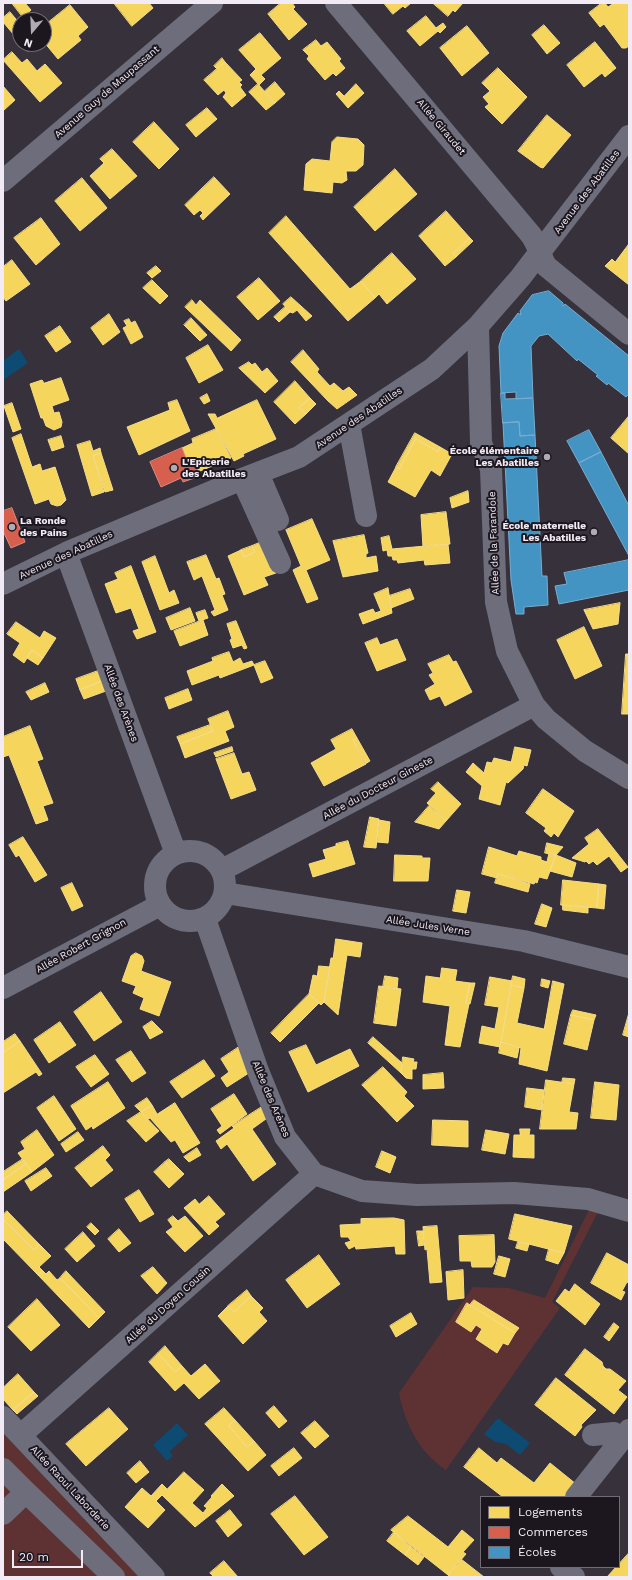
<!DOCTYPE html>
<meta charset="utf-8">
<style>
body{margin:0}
#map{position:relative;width:632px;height:1580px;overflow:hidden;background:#36313a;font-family:"Work Sans",sans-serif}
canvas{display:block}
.frame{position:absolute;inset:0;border:4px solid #f2ebf6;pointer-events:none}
.legend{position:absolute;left:480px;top:1496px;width:140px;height:72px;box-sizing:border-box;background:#1c171f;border:1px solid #726c75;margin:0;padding:5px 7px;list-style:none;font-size:12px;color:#f2ebf6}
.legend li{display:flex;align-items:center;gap:8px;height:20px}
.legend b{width:20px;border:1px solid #726c75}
.north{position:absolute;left:12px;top:12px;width:40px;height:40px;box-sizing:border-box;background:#1c171f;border:1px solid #726c75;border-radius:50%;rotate:199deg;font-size:11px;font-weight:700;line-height:16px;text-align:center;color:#f2ebf6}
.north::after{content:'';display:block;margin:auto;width:14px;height:18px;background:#b0aab4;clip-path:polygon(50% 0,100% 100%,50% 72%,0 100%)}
.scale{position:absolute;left:12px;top:1550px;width:71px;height:18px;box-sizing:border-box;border:2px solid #f2ebf6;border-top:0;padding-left:5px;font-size:12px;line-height:14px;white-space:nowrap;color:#f2ebf6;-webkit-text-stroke:3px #1c171f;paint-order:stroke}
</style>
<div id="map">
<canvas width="632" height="1580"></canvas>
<div class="frame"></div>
<ul class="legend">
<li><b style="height:11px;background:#f6d55c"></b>Logements</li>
<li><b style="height:11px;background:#d6604d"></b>Commerces</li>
<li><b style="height:11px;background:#4393c3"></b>Écoles</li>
</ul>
<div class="north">N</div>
<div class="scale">20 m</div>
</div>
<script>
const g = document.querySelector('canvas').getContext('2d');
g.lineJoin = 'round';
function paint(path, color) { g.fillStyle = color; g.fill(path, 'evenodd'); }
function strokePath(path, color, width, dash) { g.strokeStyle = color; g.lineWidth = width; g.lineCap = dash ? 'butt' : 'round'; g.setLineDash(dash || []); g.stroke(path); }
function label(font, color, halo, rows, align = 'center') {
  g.font = font + ' "Work Sans",sans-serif'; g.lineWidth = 4; g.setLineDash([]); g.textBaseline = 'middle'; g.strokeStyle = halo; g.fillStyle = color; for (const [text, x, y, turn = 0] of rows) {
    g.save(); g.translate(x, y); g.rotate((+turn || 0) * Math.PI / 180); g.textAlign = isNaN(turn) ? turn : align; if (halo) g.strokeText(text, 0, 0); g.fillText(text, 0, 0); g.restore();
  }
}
paint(new Path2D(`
 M589,1210l9,2 -46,90 8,6 -114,162c-27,-18 -41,-46 -47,-77l74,-106 36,1 36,10z
 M3,1433l137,144h-137z`), '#5e3233');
paint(new Path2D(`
 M19,349l9,14 -25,17v-19z
 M498,1418l32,25 -10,12 -14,-11 -11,-2 -11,-8z
 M177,1423l11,12 -18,16 3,5 -6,5 -14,-16z`), '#0e4b73');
const homes = new Path2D(`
 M12,3h13l6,7 -8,7z
 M114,3h35l4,5 -21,18z
 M281,3h11l3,4 -2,2 14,15 -18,16 -21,-26z
 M384,3h27l-6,5 -2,-2 -10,8z
 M433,3h30l-8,9 -2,-2 -5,6z
 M602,3h3l3,4 6,-4h15v43l-3,2h-4l-18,-24 -4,3 -11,-14z
 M70,5l18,22 -10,9 3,4 -23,19 -14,-17v-16z
 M10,12l10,12v18l-17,-20v-4z
 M426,16l10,12 7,-5 3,4 -6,6 -2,-2 -18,15 -13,-15z
 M544,25l16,18 -13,11 -15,-19z
 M467,26l22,27 -27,23 -22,-28z
 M260,33l21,25 -20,17 4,4 -6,6 -9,-10 6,-6 -17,-19z
 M316,40l5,6 6,-4 14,17 -2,2 6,7 -9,8 -3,-3 -8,7 -18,-21 2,-3 -6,-6z
 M595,42l21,26 -11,9 -3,-4 -18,14 -17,-22z
 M22,44h14l-8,7z
 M12,52l10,11 5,-4 10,12 8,-7 17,19 -22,19 -37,-42z
 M222,58l3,4 -8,7 -3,-3z
 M225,62l17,18 -3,2 3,3 -2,2 6,8 -14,12 -9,-10 3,-4 -2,-3 -6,5 -14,-15z
 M498,68l29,29 -25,27 -17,-17 4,-3 -6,-7 7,-6 -8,-8z
 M275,82l10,12 -10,9 -10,-12z
 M258,84l17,19 -9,7 -17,-18z
 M356,84l8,9 -16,15 -12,-14 3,-3 5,5z
 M3,86l12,14 -12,11z
 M207,108l10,11 -21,18 -10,-12z
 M547,115l24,20 -28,33 -3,-1 -22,-16z
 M154,122l25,27 -20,20 -26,-27z
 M337,137l21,2 6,6 -1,20 -7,6h-10l1,9 -5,3 -9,-1 -1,11 -28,-3 2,-26 6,-5 18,2 2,-19z
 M112,149l25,27 -27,23 -20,-23 14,-13 -4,-4z
 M395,169l22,25 -42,37 -21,-24z
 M214,177l16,17 -27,26 -3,-4 3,-3 -3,-3 -6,5 -9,-10z
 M82,178l25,30 -27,23 -25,-30z
 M446,211l24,27 -17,16 3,3 -11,9 -26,-30z
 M286,216l64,73 11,-8 14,17 -27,23 -79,-88z
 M41,218l19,26 -24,21 -22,-27z
 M470,238l3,3 -17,16 -3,-3z
 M629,244v41l-24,-19 7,-7 3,3z
 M392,253l24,26 -29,25 -8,-10 -4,4 -14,-17z
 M12,260l18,24 -24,17 -3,-4v-30z
 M156,266l5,5 -9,7 -5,-5z
 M259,278l21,23 -22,19 -21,-23z
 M152,280l16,16 -8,8 -17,-16z
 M291,297l21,19 -6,5 -9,-11 -4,3 -3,-1 -7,-8z
 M192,300l4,5 4,-5 41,40 -10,11 -46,-44z
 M285,307l5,5 -11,10 -5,-5z
 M109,314l11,18 -17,13 -12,-17z
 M191,318l16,17 -7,6 -16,-16z
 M129,319l2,4 4,-2 8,16 -12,7 -8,-16 4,-2 -3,-5z
 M60,326l11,16 -15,10 -11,-16z
 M208,345l15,25 -24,13 -13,-25z
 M303,350l16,19 -2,3 13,14 4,-3 9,8 6,-4 8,8 -20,14 -9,-8 -37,-39z
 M249,362l3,3 3,-2 7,9 5,-4 11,13 -13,12 -26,-25z
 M61,378l8,22 -17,6 2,7 5,-1 3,10 -1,5 -7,3 -8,-4 -3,-8h-2l-11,-34 12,-4 2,3z
 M295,381l15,17 -11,10 7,6 -11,10 -21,-22z
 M207,394l3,7 -6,3 -4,-6z
 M310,398l6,6 -10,10 -7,-6z
 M177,400l13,31 -51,24 -12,-28 43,-17 -2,-7z
 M257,400l19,39 -33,15 1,2 -10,5 -26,-47h7l2,4z
 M12,403l9,26 -8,3 -9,-26z
 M629,416v38l-18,-16z
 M216,429l15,29 -33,14 -4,-11 -6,2 -6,-15 11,-5 -1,-4z
 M415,433l25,14 -2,5 -22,-13 -17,30 -3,-2z
 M21,434l11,33 8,-3 2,7 13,-4 11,33 -5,5 -4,1 -6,-2 -2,-5 -14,5 -23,-66z
 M61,436l3,11 -12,4 -4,-11z
 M416,439l22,13 2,-5 12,7 -12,22 -9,-6 -16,27 -27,-15 8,-15 3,2z
 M90,441l3,10 7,-3 1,5 -8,3 11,36 -12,4 -15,-51z
 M101,453l12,37 -8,2 -12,-36z
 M468,491l1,11 -17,6 -2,-10z
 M446,512l4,32 -27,3 -2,-32z
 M312,519l18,41 -24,10 12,29 -11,4 -14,-33 8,-4 -15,-36z
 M364,535l4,18 -2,1v4l10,-2 2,15 -35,6 -10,-36z
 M389,536l3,13 56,-5 2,19 -25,2 -1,-5 -26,3 -1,-3h-4l-1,-4h-4l-1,-6 -4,1 -2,-13z
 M264,541l12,32 -12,4 4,8 -24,10 -16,-39 13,-6 3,7 11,-5 -3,-6z
 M252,546l3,6 -11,5 -3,-7z
 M206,555l10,24 3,-1 6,16 -3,1 6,15 -14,6 -3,-4 4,-2 -13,-34 -8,4 -7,-18z
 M155,556l14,37 5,-3 5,13 -19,7 -18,-48z
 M131,566l25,66 -19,7 -4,-8 6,-2 -8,-21 -15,5 -11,-29 13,-5 -3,-6z
 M388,588l4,25 -29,11 -4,-10 14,-5 2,4 6,-2 -7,-17z
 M410,589l4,10 -23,9 -2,-12z
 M620,603l-2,21 -25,5 -9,-19z
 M190,608l5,13 -24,9 -5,-12z
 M205,610l3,8 -9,3 -3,-8z
 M203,620l5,15 -28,11 -6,-15z
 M236,621l11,27 -3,1 -2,-4 -9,3 -3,-8 2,-1 -5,-15z
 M16,622l24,16 4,-7 12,7 -13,20 -11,-8 -8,13 -11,-8 7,-12 -13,-9z
 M584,627l18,39 -27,13 -18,-39z
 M377,638l3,7 17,-6 9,21 -29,11 -12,-28z
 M32,650l11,8 -5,7 -11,-7z
 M229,652l4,10 7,-4 3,6 9,-3 2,4 -34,13 -1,-3 -27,10 -5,-14 26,-10 -1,-3z
 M626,654h3v60h-7z
 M449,655l4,7 3,-1 16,31 -27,14 -5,-10 -10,4 -5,-10 10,-6 -6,-9 4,-2 -5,-9z
 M265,661l8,17 -12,5 -7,-18z
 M98,671l4,10 -22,9 -4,-11z
 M102,681l4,10 -22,8 -4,-9z
 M45,683l4,9 -18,8 -5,-8z
 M188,689l4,11 -23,9 -4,-11z
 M228,711l6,16 -9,4 4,10 -44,17 -5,-14 33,-13 -5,-12z
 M210,725l3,6 -33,13 -3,-7z
 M30,726l13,33 -6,2 16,42 -10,3 5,14 -12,4 -27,-69 -6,2v-20z
 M352,729l5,9 -4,2 13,24 -42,22 -13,-23 25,-14 -5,-9z
 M357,738l13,23 -5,3 -12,-24z
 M232,747l1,4 -17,6 -2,-4z
 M515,747l16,3 -4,16 -3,-1 -1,4 -15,14 -2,-1 -6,23 -21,-6 3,-13 -16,-14 7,-9 11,10 3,-11 5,1 2,-5 17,4z
 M234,753l8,21 7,-2 7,18 -25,9 -15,-40z
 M438,782l23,22 -15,17 -19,-18 9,-10 -5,-4z
 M543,789l31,22 -16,26 -4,-4 -3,4 -7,-6 2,-3 -20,-15z
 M429,806l17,15 -7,8 -24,-7z
 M370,817l9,2 -3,29 -12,-1z
 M379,820l11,2 -2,21 -11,-1z
 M598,829l30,38 -7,5 -12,-16 -12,9 -4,-4 -4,3 -3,-3 -1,1 -13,-4 17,-14 -4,-6z
 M23,837l24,38 -12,7 -16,-27 -3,2 -7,-12z
 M348,841l7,23 -42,13 -4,-13 17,-5 -3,-9 13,-4v-2z
 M547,843l16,4 -7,8 -11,-2z
 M489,847l28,9 2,-5 22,6v3l6,2 2,-9 7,2 -9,24 -8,-2 -2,6 -2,-1 -1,2 -36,-10 -1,4 -15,-4z
 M395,855l27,1v2h8l-2,23h-34z
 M556,855l20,8 -4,14 -22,-6z
 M498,874l32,10 -2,8 -33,-9z
 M563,880l36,4 -2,24 -36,-3z
 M72,883l11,23 -11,5 -11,-23z
 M599,884l7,1 -2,24 -7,-1z
 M457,890l13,2 -4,21 -13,-2z
 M542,904l10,4 -6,19 -11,-3z
 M563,905l25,2v6l-25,-3z
 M336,939l26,4 -2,14 -13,-2 -9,60 -14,-13 7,-44h2z
 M136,953l6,3 2,5 -3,10 30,11 -12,34 -19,-7 4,-11 -11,-5 3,-7 -14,-5 9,-25z
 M319,966l11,1 -6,35 -3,3 -12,-11 4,-19 4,1z
 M442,968l15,2 -2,11 15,2 -4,20 3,1 -9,43 -15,-2 5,-39 -27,-4 3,-26 14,2z
 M385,976l13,2 -1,11 -14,-2z
 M513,976l12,3 -1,9 -13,-3z
 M490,977l22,4 -12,66 -21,-4 3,-17 13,3 4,-22 -14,-2z
 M542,979l8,2 -2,7 -7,-2z
 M553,981l11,3 -17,87 -28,-7 2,-16 -20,-6 10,-57 13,3 -7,35 27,6z
 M470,983h5l-5,21 -4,-1z
 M379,986l22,3 -5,37 -22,-3z
 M101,992l21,30 -28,19 -20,-29z
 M309,994l10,9 -39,39 -9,-9z
 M573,1010l23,5 -2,5 -23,-5z
 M629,1013v24l-6,-2z
 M571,1015l23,5 -7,30 -23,-6z
 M152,1021l11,11 -13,7 -7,-12z
 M60,1022l16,23 -27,18 -15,-23z
 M15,1034l5,7 -17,12v-11z
 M373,1037l29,26 -1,10 -33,-30z
 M20,1041l22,33 -3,2 -3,-4 -33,21v-40z
 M501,1042l18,6 -2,10 -18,-5z
 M242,1045l10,26 -25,16 -6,-9 8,-6 -8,-13z
 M306,1045l10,20 34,-16 9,17 -51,26 -19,-40z
 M131,1051l15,22 -14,9 -16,-22z
 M95,1055l14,19 -18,13 -15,-20z
 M403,1057l11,2 -1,3h4l-1,7h-4v10l-6,-1 -5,-5z
 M204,1060l11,16 -33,22 -12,-16z
 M383,1067l24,25 -3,4 10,10 -17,16 -35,-37z
 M443,1073l1,15 -21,1v-14z
 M563,1078l12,1 -1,5 -12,-1z
 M546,1080l28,4 -5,28 9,1 -2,16h-36z
 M108,1082l17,26 -32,21 -1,-3 -6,4 -15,-24z
 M595,1082l24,3 -3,35 -25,-2z
 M527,1088l17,2 -2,20 -17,-3z
 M234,1094l13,20 -27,20 -3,-4 5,-4 -11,-17z
 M54,1096l22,33 -17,12 -22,-33z
 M147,1098l5,7 -11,7 -6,-6z
 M175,1103l25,40 -17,10 -8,-13 -4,2 -21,-24 -2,1 -7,-7 11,-7 5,9z
 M265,1105l5,11 -18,13 24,35 -23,17 -26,-37 -6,5 -5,-8 18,-13 -2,-2z
 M141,1112l18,19 -13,11 -19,-21z
 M433,1120l35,1v26l-36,-2z
 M520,1129h10l-1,6h5v23l-21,-1 1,-22h6z
 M37,1130l17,25 -22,17 -14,-19 7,-4 -4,-7z
 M486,1130l23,4 -4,20 -23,-4z
 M78,1132l6,8 -18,12 -5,-8z
 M103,1146l7,9 -5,5 8,10 -22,17 -16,-19z
 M197,1148l4,7 -12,7 -5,-5z
 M382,1151l14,6 -6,16 -14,-6z
 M23,1159l3,5 -23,16v-8z
 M169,1159l7,7 -4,4 -7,-8z
 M165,1162l7,8 4,-4 8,8 -15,14 -15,-16z
 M26,1164l6,8 -29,20v-12z
 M46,1168l6,8 -21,15 -6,-10z
 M139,1190l15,24 -14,8 -15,-23z
 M209,1196l16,18 -10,8 4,4 -10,9 -25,-27 11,-9 4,5z
 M7,1211l32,33 -5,6 -31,-31v-4z
 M515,1214l57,12 -8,27 -55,-14z
 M173,1216l5,5 7,-5 18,20 -18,16 -19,-20 7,-5 -5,-7z
 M394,1218l10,2 1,34h-9l-1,-8 -39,3 -1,-3 -6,3 -4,-6 6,-2 -3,-4h-7l-1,-12 21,-1v-5z
 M3,1219l31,31 5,-6 12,12 -12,11 4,4 -5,4 -35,-36z
 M91,1223l8,8 -4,4 -8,-8z
 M437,1226l5,56 -12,1 -3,-34 -2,1 -2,-23z
 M119,1229l12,14 -12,9 -11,-13z
 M417,1231h6l1,14 -5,1z
 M83,1232l12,14 -18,16 -12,-13z
 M494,1235l1,27 -3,5h-20l-1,-6h-11l-1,-25z
 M518,1242l11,2 -2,7 -11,-3z
 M549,1249l15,4 -6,11 -12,-4z
 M607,1253l22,12v18l-2,-1 -5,9 3,1 -4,8 -30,-17z
 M319,1255l21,29 -33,24 -21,-28z
 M499,1256l11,3 -5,18 -11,-3z
 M153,1267l14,16 -10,11 -16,-18z
 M463,1270l1,28 -16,2 -2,-28z
 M43,1271l3,3 3,-3 8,9 3,-2 39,40 -10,10 -51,-53z
 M66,1271l39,41 -6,6 -39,-40z
 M575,1284l25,20 -15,21 -29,-24 9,-12 4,3z
 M247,1290l4,6 -17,16 -6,-6z
 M251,1296l12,12 -4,4 8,9 -24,23 -25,-28 10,-10 6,6z
 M37,1299l23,26 -29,26 -23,-24z
 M474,1300l45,28 -4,5 -45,-28z
 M467,1303l48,30 -7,12 -5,-2 -6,10 -21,-14 6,-10 -6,-4 -5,7 -15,-10z
 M411,1313l6,11 -21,13 -6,-11z
 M614,1323l5,4 -10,14 -5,-4z
 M165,1346l17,20 -7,6 -17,-19z
 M585,1349l17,13 1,4 3,3h4l16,12 -8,9 9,7 -13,17 -49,-39z
 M158,1353l17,19 7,-6 9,10 14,-12 15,17 -21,18 -15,-16 -9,8 -26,-29z
 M18,1374l16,18 -21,18 -10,-11v-11z
 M556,1378l40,32 -15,15 1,2 -7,9 -40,-31z
 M34,1392l4,4 -21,18 -4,-4z
 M274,1406l13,15 -8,7 -13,-15z
 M109,1408l19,21 -42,37 -20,-22z
 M224,1408l11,12 -6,6 18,21 7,-6 12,14 -18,16 -43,-47z
 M235,1420l19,21 -7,6 -18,-21z
 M315,1421l14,15 -14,12 -14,-15z
 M294,1448l8,10 -23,18 -8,-10z
 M479,1448l18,15 4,-5 33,25 16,-20 26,21 -10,13h-63l-39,-30z
 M140,1461l9,11 -13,11 -9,-10z
 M184,1472l20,18 -12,13 11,10 4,-5 -3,-2 8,-9 -1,-1 11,-12 12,12 -39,31 -33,-32 -6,6 9,9 -17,18 -23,-21 17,-19 9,8 11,-12 5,5z
 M295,1496l33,41 -24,18 -33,-41z
 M230,1510l12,15 -14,12 -12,-16z
 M408,1516l40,31 14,-17 12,10 -11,12 3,2 -18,21 -57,-45z
 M394,1532l17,15 -6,8 -18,-14z
 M411,1547l13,10 -6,8 -13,-10z
 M629,1553v24h-22l9,-10h3v-3z
 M461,1559l23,18h-34l-2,-2z
 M224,1561l14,16h-24l-4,-4z`);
paint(homes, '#f6d55c');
strokePath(homes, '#f5dc8a', 1);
const shops = new Path2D(`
 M182,448l6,15 6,-2 6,15 -17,6 -2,-4 -20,9 -11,-25z
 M12,508l13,34 -14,6 -8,-17v-20z`);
paint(shops, '#d6604d');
strokePath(shops, '#de8a80', 1);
const schools = new Path2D(`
 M549,291l14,12v3l2,-2 64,52v38l-3,3 -18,-14 -1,2 -11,-9 2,-1 -20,-16 -1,2 -29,-27 -9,2 -8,10 2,52 -17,1v-7l-15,1 -2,-47 4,-13 15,-20 3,2 -1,-4 12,-16z
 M501,393h4v6l28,-1 2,37 -15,1 -1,-14 -16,1z
 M519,422l1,14 15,-1 7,141h5l1,29 -24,2v7h-8l-5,-34 -8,-157z
 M589,430l12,22 -22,11 -12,-22z
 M601,452l28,54v50l-50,-93z
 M629,560v30l-70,14 -4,-18 12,-2 -3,-11z`);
paint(schools, '#4393c3');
strokePath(schools, '#78add2', 1);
strokePath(new Path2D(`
 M336,3l195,232c7,10 9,20 15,31l83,68
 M3,181l209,-178
 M478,326l3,117 10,26 5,133 11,49 27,54 12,14 39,32 44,27
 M349,424l17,92
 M258,473l20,47
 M242,479l38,84
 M66,553l110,301
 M3,584l63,-31 176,-74 57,-22 133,-88 46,-43 42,-48 109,-142
 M155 886a35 35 0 1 1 70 0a35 35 0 1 1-70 0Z
 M222,870l312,-165
 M225,893l299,48 105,26
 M205,919l53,152 27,66 29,37 48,17 55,4 97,-2 74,6 41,12
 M3,988l157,-83
 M3,1417l151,160
 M21,1435l293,-261
 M593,1435l21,-2 8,6
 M3,1469l23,23
 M576,1497l53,-67
 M3,1514l23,-22 88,85
 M561,1567l13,10`), '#6d6d7c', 22);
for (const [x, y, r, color] of [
 [547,457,4,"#b0aab4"],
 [174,468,4,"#b0aab4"],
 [12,527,4,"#b0aab4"],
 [594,532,4,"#b0aab4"]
]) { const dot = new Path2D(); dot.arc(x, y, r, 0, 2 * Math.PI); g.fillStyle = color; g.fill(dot); strokePath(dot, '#1c171f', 1.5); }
label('10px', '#f2ebf6', '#1c171f', [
 ["Avenue Guy de Maupassant",107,92,-41],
 ["Allée Giraudet",441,127,50],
 ["Avenue des Abatilles",587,192,-53],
 ["Avenue des Abatilles",359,418,-34],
 ["Allée de la Farandole",494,543,-92],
 ["Avenue des Abatilles",66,555,-25],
 ["Allée des Arènes",121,703,70],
 ["Allée du Docteur Gineste",378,788,-28],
 ["Allée Jules Verne",428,926,9],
 ["Allée Robert Grignon",81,946,-29],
 ["Allée des Arènes",271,1099,67],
 ["Allée du Doyen Cousin",168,1305,-42],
 ["Allée Raoul Laborderie",70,1488,47]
]);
label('bold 10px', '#f2ebf6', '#1c171f', [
 ["École élémentaire",539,451],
 ["Les Abatilles",539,463],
 ["L'Epicerie",182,462,"left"],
 ["des Abatilles",182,474,"left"],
 ["La Ronde",20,521,"left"],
 ["des Pains",20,533,"left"],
 ["École maternelle",586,526],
 ["Les Abatilles",586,538]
], 'right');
</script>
